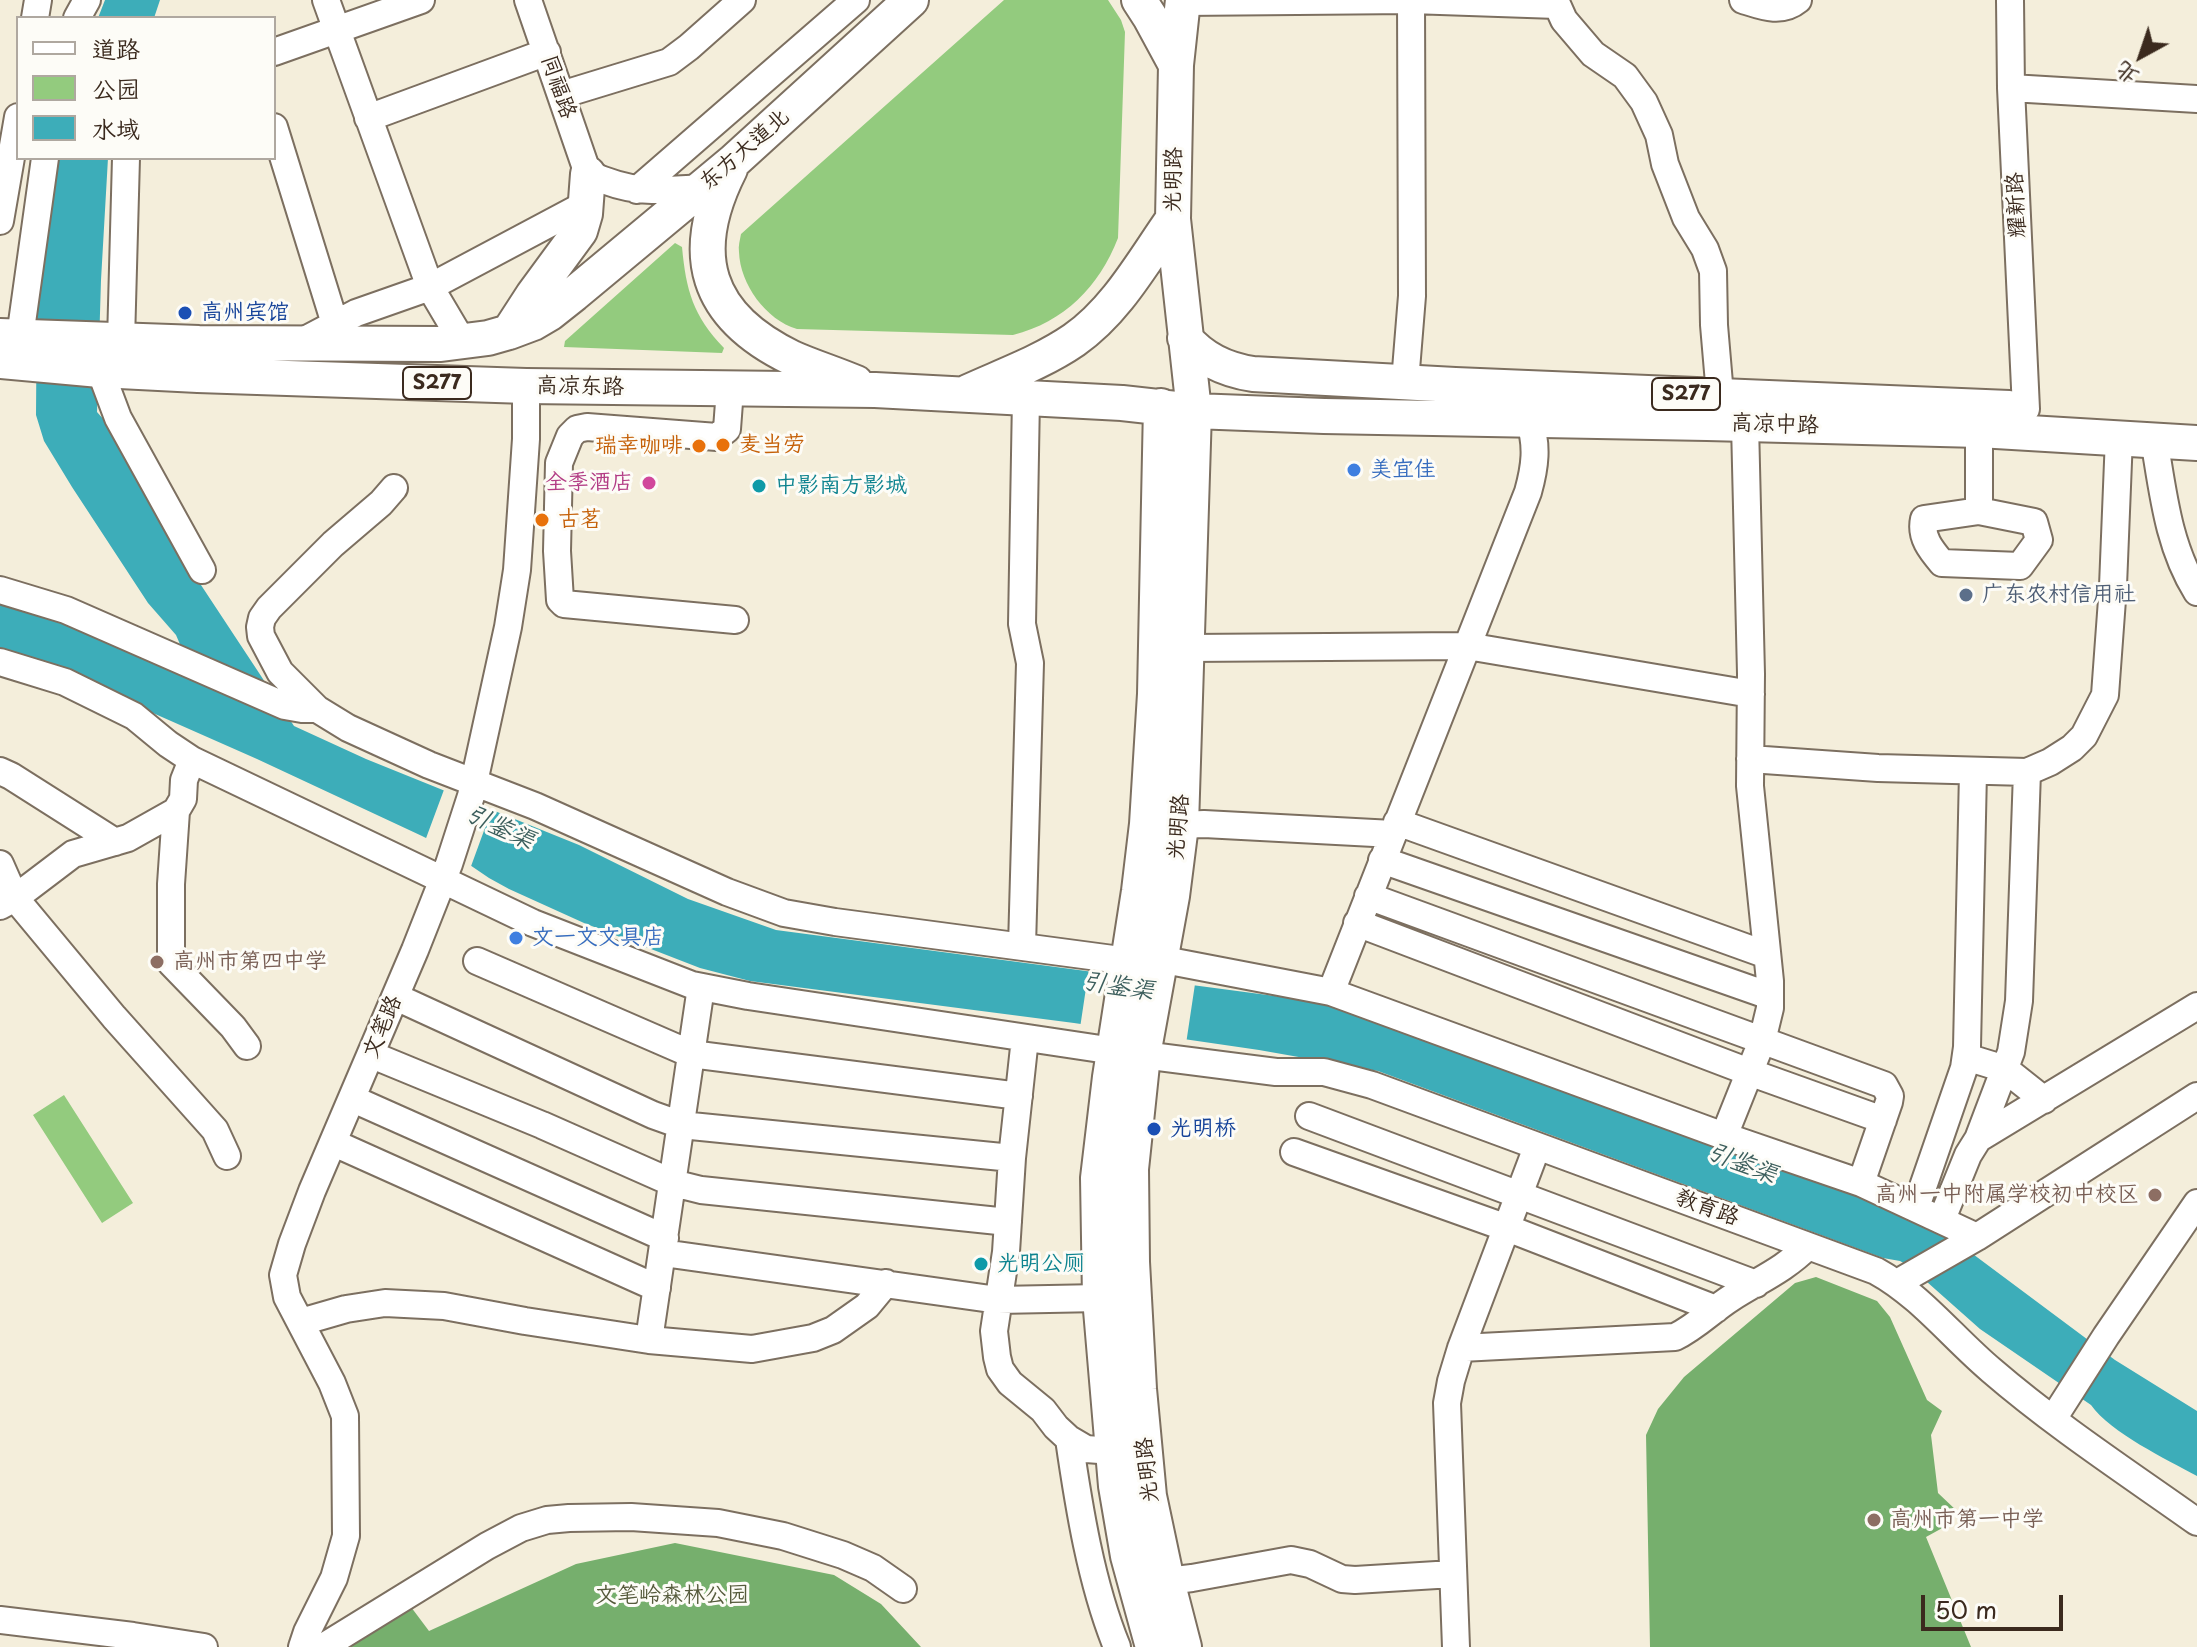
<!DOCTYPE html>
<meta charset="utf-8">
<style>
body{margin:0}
#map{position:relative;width:2197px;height:1647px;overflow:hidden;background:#f4eedb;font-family:"Playpen Sans","LXGW WenKai TC",sans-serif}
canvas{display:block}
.legend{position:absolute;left:16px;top:16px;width:260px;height:144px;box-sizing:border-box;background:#fdfcf7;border:2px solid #afa8a0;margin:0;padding:10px 14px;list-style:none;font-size:24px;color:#3b2a1e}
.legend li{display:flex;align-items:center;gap:16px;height:40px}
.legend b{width:40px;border:2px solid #afa8a0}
.north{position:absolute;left:2101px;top:16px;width:80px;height:80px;-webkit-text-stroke:6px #fdfcf7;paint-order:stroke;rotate:220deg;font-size:22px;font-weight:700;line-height:32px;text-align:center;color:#3b2a1e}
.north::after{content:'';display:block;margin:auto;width:28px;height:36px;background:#3b2a1e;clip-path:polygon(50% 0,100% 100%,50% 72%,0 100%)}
.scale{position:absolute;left:1921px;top:1595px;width:142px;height:36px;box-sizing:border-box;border:4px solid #3b2a1e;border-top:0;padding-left:10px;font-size:24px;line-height:28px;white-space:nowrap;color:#3b2a1e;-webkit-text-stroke:6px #fdfcf7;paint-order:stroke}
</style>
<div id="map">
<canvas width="2197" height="1647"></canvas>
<ul class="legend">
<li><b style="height:10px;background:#fff"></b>道路</li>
<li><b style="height:22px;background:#93cb7e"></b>公园</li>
<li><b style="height:22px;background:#3dadb9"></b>水域</li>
</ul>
<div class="north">北</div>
<div class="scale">50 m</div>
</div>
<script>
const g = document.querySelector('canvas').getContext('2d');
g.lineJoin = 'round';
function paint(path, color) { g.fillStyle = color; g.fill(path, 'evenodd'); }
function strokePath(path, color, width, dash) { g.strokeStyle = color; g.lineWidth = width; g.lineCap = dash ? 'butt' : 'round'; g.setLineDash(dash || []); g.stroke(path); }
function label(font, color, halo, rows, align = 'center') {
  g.font = font + ' "Playpen Sans","LXGW WenKai TC",sans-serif'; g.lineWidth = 6; g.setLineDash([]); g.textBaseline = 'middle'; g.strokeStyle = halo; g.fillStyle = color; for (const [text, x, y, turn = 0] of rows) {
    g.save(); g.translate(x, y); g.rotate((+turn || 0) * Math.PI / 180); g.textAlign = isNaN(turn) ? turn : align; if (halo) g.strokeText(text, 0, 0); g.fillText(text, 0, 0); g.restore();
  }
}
paint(new Path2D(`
 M1004,0h104l13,20 4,12 -7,206c-19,49 -54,84 -105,97l-216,-6c-31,-9 -57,-45 -58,-77 -1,-6 1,-12 2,-18z
 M675,243l7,4c4,43 11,69 42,101l-2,5 -158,-6 1,-6z
 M64,1095l69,108 -31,20 -69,-108z`), '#93cb7e');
paint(new Path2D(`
 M1816,1277l61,24 13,16 37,83 15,11 -11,24 7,58 19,18 -11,15 -20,11 45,110h-321l-4,-212 12,-26 26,-32 111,-94z
 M675,1543l159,32 47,29 40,43h-583l73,-40 18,24 147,-67z`), '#76af6d');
paint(new Path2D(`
 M105,0h55l-6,18h-56z
 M55,158h53l-7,122 -4,132 16,18 86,152 95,144 72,33 213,86 109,54 88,31 499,66 67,11 495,177 109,50 169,126 82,51v65c-31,-17 -86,-43 -106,-71l-111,-76 -71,-63 -9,-5 -17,-3 -505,-187 -119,-21 -185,-27 -324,-42 -50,-13 -116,-45 -75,-34 -20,-11 -47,-32 -20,-10 -165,-77 -163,-72 -94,-35v-49l182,46 -6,-14 -28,-32 -76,-116 -28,-46 -8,-26 1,-130z`), '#3dadb9');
paint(new Path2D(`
 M445,787l48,19 -23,63 -45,-28z
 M1089,968l106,16 -9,60 -106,-16z`), '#f4eedb');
const minor = new Path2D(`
 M326,0l104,287 32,54
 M528,0l60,174c46,20 65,17 114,14
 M1555,0l9,20 29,34 32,22 19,26 15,33 6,29 21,54 19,31 8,22 1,54 6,70
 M1743,0c19,6 38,14 55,0
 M2010,0l1,88 15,321
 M1182,2l229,-2 146,5
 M35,18l3,-18
 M77,18l10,-18
 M274,52l147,-52
 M2011,88l186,11
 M561,95l108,-33 20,-15 53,-47
 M368,118l179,-66
 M274,127l66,213
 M637,190l219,-190
 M0,221l18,-104
 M20,337l25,-179
 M121,341l5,-183
 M301,342l55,-29 74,-26 156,-83
 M100,370l18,48 84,152
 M1405,382l7,-86 -1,-296
 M730,389l-3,40 -10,8 -130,-10 -10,2 -7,7 -11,27 -2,88 3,49 4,4 171,16
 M1979,430v81l-55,8c-4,18 7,31 18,44l78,3 19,-26 -5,-18 -55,-11
 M2154,439c9,53 14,107 43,153
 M394,488l-13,15 -48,41 -64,64 -7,10 -2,9 1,9 19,36 37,37 31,19 81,37 106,41 192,86 57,21 51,9 293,39
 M0,590l66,20 219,96 17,3h15
 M1188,648l279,-2 284,48
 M0,662l65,20 69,34 34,28 24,16 341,163 159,62 56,11 366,55
 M1750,759l128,9 149,4 23,-10 22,-14 12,-12 21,-41 8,-109 6,-149
 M0,771l11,5 104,66
 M176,811l-5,73v79l62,64 14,19
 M1397,822l370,133
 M1181,825l23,-1 189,10
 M1382,860l388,136
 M0,864l15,34 99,119 101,113 12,26
 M1368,896l516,189 6,11 -1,6 -28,81
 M0,906l15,-8 58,-44 55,-16 48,-27 7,-12 1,-19 8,-20
 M1357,923l392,149 134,48
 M1022,946l8,-283 -8,-39 4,-226
 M1159,959l172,33 393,144 137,47 116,54
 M477,961l214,93 328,42
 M1331,992l197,-500c7,-25 10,-47 1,-72
 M396,997l257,118 28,10 331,33
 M1025,1038l-13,120 -6,94 -12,79 3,26 3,12 10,14 33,27 13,17 13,12 17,10 27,2
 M372,1055l170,70 131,58 28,7 307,32
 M1143,1055l133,17h48l48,13 504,186c44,24 77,67 115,99 65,56 137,103 206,152
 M1966,1057l39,12 39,31
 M353,1099l312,139
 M1309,1116l447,168
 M1724,1136l38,-95 8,-33v-27l-20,-195 1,-112 -6,-250
 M1978,1139l33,-87 8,-51 8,-229
 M334,1143l323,145
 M1294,1152l213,76 209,81
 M1916,1207l48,-139 3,-21 6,-275
 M1942,1219l26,-64 10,-16 219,-133
 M663,1253l335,47 102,-2
 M1897,1283l80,-46 220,-141
 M301,1322l45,-13 39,-6 59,3 81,15 124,19 103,9 61,-11 20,-8 34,-24 19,-23
 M649,1340l52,-353
 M1461,1348l214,-11c21,-10 37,-27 56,-39 28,-18 53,-28 77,-52
 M2053,1419l53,-83 91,-133
 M1069,1439c10,69 22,144 48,208
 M1167,1581l25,-3 99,-18 19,4 32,15 13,1 98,-6
 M0,1620l133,16 71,11
 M302,1647l5,-15 27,-54 12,-42 -1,-120 -13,-33 -45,-86 -4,-22 9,-31 20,-53 103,-241 34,-86 22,-68 37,-169 9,-57 9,-131v-53
 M323,1647l164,-101 34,-18 26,-8 22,-2 62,-1 87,6 65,13 60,19 30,13 30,21
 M1456,1647l-9,-244 4,-22 10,-33 76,-201`);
const major = new Path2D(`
 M1139,0l11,17 26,48
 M1183,0l-7,65 -3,154 21,192 -13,414 -9,71 -29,159 -12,114 1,93 7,127 10,107 18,85 17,66
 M730,169c-43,85 -25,147 62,189 20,9 43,16 64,25
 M509,332l24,-37 47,-64 5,-17 3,-40
 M0,336l199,7 242,1 47,-6 21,-6 24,-9 17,-10 24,-19 160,-133 177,-161
 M1185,338c18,22 41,32 68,36l202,11 554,23
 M0,361l100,9 98,5 328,11 349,4 247,13 72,8 130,5 383,7 272,7 218,13
 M968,392c35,-16 74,-30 106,-52 43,-30 70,-80 99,-121
 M1153,1647l-25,-91 -12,-70 -16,-188 -2,-120 12,-101 29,-186 8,-67 8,-130 6,-288`);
strokePath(minor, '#7c6f60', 30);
strokePath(major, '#7c6f60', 38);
strokePath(minor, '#fff', 26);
strokePath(major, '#fff', 34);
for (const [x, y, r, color] of [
 [185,313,8,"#1a4fb4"],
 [723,445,8,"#e8710a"],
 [699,446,8,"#e8710a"],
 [1354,470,8,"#3f7fe0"],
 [649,483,8,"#d1479c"],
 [759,486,8,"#0f9aa8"],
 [542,520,8,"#e8710a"],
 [1966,595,8,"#5c6f8a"],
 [516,938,8,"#3f7fe0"],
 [157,962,8,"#8d6e63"],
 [1154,1129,8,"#1a4fb4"],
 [2155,1195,8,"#8d6e63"],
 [981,1264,8,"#0f9aa8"],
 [1874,1520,8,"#8d6e63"]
]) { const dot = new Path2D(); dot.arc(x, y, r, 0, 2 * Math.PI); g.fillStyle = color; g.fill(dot); strokePath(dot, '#fdfcf7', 3); }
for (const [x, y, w] of [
 [437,383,68],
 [1686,394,68]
]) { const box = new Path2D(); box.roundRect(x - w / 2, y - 16, w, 32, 6); g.fillStyle = '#fdfcf7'; g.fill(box); strokePath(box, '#3b2a1e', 2); }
label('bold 20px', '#3b2a1e', null, [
 ["S277",437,383],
 ["S277",1686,394]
]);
label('22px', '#3b2a1e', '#fdfcf7', [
 ["同福路",558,87,71],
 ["东方大道北",745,150,-41],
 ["光明路",1174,180,-89],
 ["耀新路",2017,205,-93],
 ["高凉东路",580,387,1],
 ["高凉中路",1775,425,2],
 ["光明路",1179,827,-85],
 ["文笔路",383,1027,-67],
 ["教育路",1707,1208,20],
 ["光明路",1148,1470,-96]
]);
label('22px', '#164399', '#fdfcf7', [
 ["高州宾馆",201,313],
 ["光明桥",1170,1129]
], 'left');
label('22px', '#c56008', '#fdfcf7', [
 ["麦当劳",739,445],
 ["瑞幸咖啡",683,446,"right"],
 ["古茗",558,520]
], 'left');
label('22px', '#366cbe', '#fdfcf7', [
 ["美宜佳",1370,470],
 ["文一文文具店",532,938]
], 'left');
label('22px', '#b23c85', '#fdfcf7', [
 ["全季酒店",633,483]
], 'right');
label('22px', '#0d838f', '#fdfcf7', [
 ["中影南方影城",775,486],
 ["光明公厕",997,1264]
], 'left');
label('22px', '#4e5e75', '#fdfcf7', [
 ["广东农村信用社",1982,595]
], 'left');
label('22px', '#785e54', '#fdfcf7', [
 ["高州市第四中学",173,962],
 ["高州一中附属学校初中校区",2139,1195,"right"],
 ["高州市第一中学",1890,1520]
], 'left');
label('22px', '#555a3b', '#fdfcf7', [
 ["文笔岭森林公园",672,1596]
]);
label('italic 24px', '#3c5e5c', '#fdfcf7', [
 ["引鉴渠",500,828,25],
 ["引鉴渠",1118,987,9],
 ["引鉴渠",1742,1164,21]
]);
</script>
